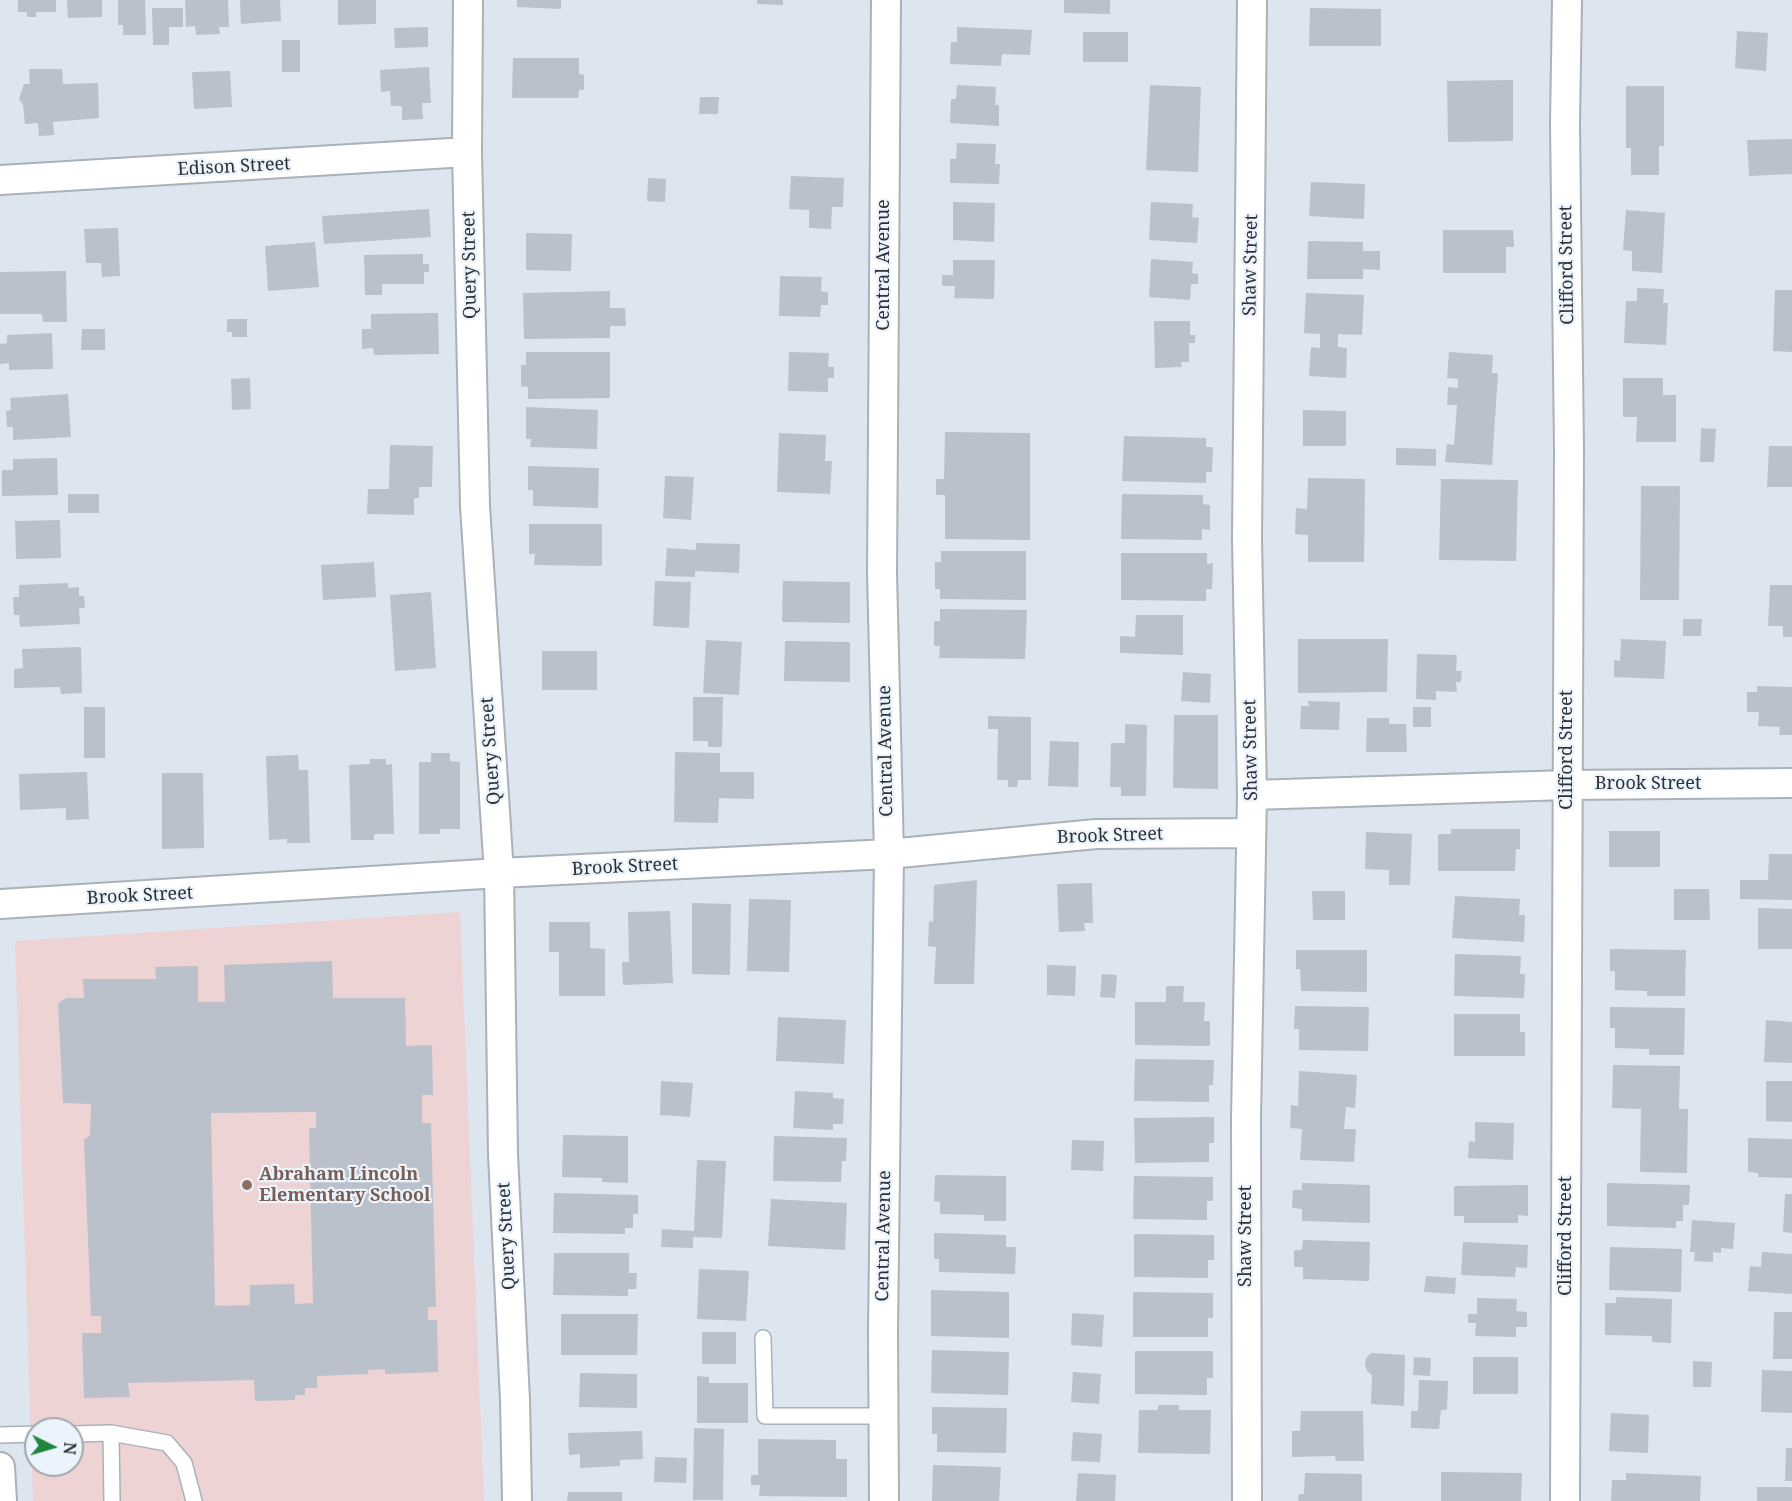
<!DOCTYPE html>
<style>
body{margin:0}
#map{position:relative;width:1792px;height:1501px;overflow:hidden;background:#dde5ee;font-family:"Noto Serif",serif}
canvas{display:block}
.north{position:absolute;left:24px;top:1417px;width:60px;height:60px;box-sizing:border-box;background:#ebf3fc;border:2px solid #a0a6ac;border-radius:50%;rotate:95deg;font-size:16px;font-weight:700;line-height:24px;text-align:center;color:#2f3235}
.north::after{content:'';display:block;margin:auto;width:21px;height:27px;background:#22863a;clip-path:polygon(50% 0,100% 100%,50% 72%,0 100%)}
</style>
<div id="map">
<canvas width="1792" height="1501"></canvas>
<div class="north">N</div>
</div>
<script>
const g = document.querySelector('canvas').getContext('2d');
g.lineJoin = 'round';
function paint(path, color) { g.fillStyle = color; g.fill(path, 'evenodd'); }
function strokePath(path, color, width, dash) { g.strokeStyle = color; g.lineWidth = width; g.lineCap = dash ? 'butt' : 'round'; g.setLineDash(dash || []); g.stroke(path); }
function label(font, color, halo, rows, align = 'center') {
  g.font = font + ' "Noto Serif",serif'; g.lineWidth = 4.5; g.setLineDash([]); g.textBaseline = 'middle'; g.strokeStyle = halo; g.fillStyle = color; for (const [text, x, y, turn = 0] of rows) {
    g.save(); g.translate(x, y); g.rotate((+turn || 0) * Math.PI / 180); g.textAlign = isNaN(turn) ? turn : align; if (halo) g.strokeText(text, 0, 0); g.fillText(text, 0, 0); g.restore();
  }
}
paint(new Path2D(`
 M460,912l24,589h-451l-18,-560zM36,1429h36v36h-36z`), '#eed3d4');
paint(new Path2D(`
 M18,0h38v12h-20v5h-9v-5h-9z
 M67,0h35v17l-34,1z
 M118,0h27l1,35h-23v-10h-5z
 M185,0h43l1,27h-10l1,7 -24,1 -1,-9 -9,1z
 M240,0h40l1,21 -40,3z
 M338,0h38v24l-38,1z
 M517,0h44v9l-44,-2z
 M757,0h26v5l-26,-1z
 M1064,0h46v14l-46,-1z
 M152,8h31v19h-14v18h-16z
 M1310,8l71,1v37h-72z
 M428,27v20l-33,1 -1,-20z
 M957,27l75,3 -2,25 -28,-1 -1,12 -51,-2 1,-22h6z
 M1737,31l31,2 -2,38 -31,-3z
 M1083,32h45v30h-45z
 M282,40h18v32h-18z
 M513,58h66v16l5,1v15h-5l-1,8h-66z
 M429,67l2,36h-9l1,16 -21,1v-14h-11l-1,-15 -9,1 -1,-22z
 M29,69h33l1,15 35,-1 1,35 -46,4 1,13 -15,1 -1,-13 -13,1 -2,-19 -4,-6 5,-15h6z
 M230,71l2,36 -38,2 -2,-37z
 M1513,80v61l-65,1 -1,-61z
 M957,85l39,2 -1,18h4v21l-49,-3 1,-24h5z
 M1150,85l51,2 -3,85 -52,-2z
 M1626,86h38v60h-5v29h-28v-27h-5z
 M700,97h19l-1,17h-19z
 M1792,139v35l-43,2 -2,-36z
 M957,143l39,1 -1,20h5l-1,20 -49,-1v-24h6z
 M791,176l53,2 -1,29h-11l-1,22 -22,-1v-18l-20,-1z
 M648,178l18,1 -1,23 -18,-1z
 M1311,182l54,2 -1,35 -55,-3z
 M953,202l42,1 -1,39 -41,-2z
 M1151,202l42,2 -1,13 7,1 -2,25 -48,-3z
 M429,209l2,28 -107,7 -2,-28z
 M1626,210l39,3 -3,60 -30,-2v-20l-9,-1z
 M118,228l2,48 -18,1 -1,-14h-15l-2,-34z
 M1443,230h70l1,17h-8v26h-63z
 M526,233l46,1 -1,37 -45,-1z
 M1308,241l55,1v9h17v19l-17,-1v10h-56z
 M315,242l4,45 -51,4 -3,-45z
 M423,254v10h6v8h-5v12h-42v11h-17l-1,-40z
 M1151,259l42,3 -1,11 6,1v10h-7l-1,16 -41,-3z
 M953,260h42l-1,39 -40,-1 1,-12h-13v-11h11z
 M66,271l1,51h-24l-1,-8h-42v-42z
 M780,276l42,1 -1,14 7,1v13h-7l-1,12 -41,-1z
 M1637,288l27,1 -1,14h5l-2,42 -42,-2 2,-42h11z
 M1775,290h17v62l-19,-1z
 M610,291v17h15l1,18h-16v12l-86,1 -1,-46z
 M1306,293l58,2 -2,40 -24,-1v13l9,1 -1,30 -37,-2 2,-29 9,1v-14l-16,-1z
 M438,313l1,41 -65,1 -1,-7 -11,1v-20h9v-15z
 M227,319h20v18h-15v-5h-5z
 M1154,321h36v14h5v8h-6v19h-8l1,5 -27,1z
 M82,329h23v21h-24z
 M52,333l1,36 -44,1v-7l-9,1v-20l7,-1v-8z
 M526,352h84v46l-82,1v-12l-7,-1v-21h5z
 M789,352l40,1 -1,14h6v11h-6v14l-40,-1z
 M1449,352l44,3 -1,18h6l-6,92 -47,-3 2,-18 7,1 3,-40h-10l1,-18 10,1v-9l-11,-1z
 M250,378l1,31 -19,1 -1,-31z
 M1623,378h40v17h13v47h-40l1,-25h-14z
 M68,394l3,43 -58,3v-13h-6l-1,-16 5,-1 -1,-12z
 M526,407l72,3 -1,39 -67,-2 1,-8h-5z
 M1303,410l43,1v35h-43z
 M1701,428l15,1 -2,33h-14z
 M945,432l85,1v107l-85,-1v-44h-9v-16h8z
 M779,433l47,2 -1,26h7l-2,33 -53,-2z
 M1124,436l82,2v9h7l-1,25h-6v11l-84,-2z
 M390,445l43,1 -1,41h-13v11h-5v17l-47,-1 1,-25h21z
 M1769,446h23v41h-25z
 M1396,448l40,1v17l-40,-1z
 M57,458l1,37 -56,1v-26h11v-11z
 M528,466l71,2 -1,40 -65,-2v-16h-5z
 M665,476l29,1 -3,43 -28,-2z
 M1308,478l57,1 -1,83h-56v-27l-13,-1 1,-26 11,1z
 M1441,479l77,1 -2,81 -77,-1z
 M1641,486h39l-1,114h-39z
 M68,494h31v19h-31z
 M1122,494l81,1v9l7,1v25l-8,-1v11l-81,-1z
 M60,520l1,38 -45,1 -1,-38z
 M529,524h73v42l-68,-1 1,-11h-6z
 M696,543l44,1 -1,29 -44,-2v6l-30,-1 2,-28 29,2z
 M941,551h85v49l-86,-1v-10h-5v-27h6z
 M1121,553h86v11l6,-1 -1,26h-6v12l-85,-1z
 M374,562l2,35 -53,3 -2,-35z
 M655,581l36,1 -2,46 -36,-2z
 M783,581l67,1v41l-68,-1z
 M68,583v5l11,-1v9h5l1,12h-6l1,16 -60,3 -1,-12h-5l-1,-18h6v-12z
 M1770,585h22v52h-9v-11h-15z
 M431,592l5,76 -41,3 -5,-76z
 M940,609l87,1 -2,49 -86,-1 1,-12h-6v-25h6z
 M1136,615h47v40l-63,-2v-17l15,1z
 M1683,619h19l-1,17h-18z
 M1298,639h90l-1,53 -89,1z
 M1621,639l45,2 -2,38 -50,-2v-17l6,1z
 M706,640l36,2 -3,53 -36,-2z
 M785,641l65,1v40l-66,-1z
 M81,647l1,46 -21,1 -1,-7 -46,1v-19l9,-1 -1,-19z
 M542,651h55v39h-55z
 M1417,654l40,1 -1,16h6l-1,11h-5l1,10 -21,-1v9l-20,-1z
 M1183,672l28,2 -1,29 -29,-2z
 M1757,686l35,1v48h-13l1,-8 -22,-1 1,-14h-12v-20h10z
 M693,697h30l-1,50h-14v-6h-15z
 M1308,701l32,1 -1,28 -39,-1 1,-23h8z
 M84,707h21v51h-21z
 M1413,707h18v20h-18z
 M1174,715h44v74l-45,-1z
 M988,716l43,1v63h-13l-1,7h-9v-7h-11l1,-51h-10z
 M1367,718h22v6h17l1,28h-41z
 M1125,724l22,1 -1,71h-25v-9h-11l1,-44h14z
 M1050,741l29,1 -1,45 -30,-1z
 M675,752l45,1v19h34v27l-35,-1 -1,25 -44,-1z
 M431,753h19v8l10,1v67h-20v5h-21v-72h12z
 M298,755l1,15h9l2,73h-23v-4l-18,1 -3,-84z
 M370,759h16v6l6,-1 2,70h-20v6h-23l-2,-75 21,-1z
 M87,772l2,47 -23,1v-12l-46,2 -1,-36z
 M162,773h41l1,75 -42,1z
 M1451,829h69v20h-4l-1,22h-77v-37h13z
 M1609,831h51v36h-51z
 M1366,832l46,2 -2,51h-21v-15l-24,-1z
 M1769,854h23v46l-52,-1v-19h28z
 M977,880l-3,104h-40l2,-37 -8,-1 1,-25 4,1 1,-37z
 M1092,883l1,40h-9l1,8 -26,1 -2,-48z
 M1674,889h35l1,31h-36z
 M1312,891h33v29h-32z
 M1455,896l65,3 -1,16h6l-1,27 -72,-4z
 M749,899l42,1 -2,72 -42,-1z
 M692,903l39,1 -1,71 -38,-1z
 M1758,908l34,1v40h-34z
 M670,911l3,72 -50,2 -1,-23h7l-1,-50z
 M549,922h41v26l15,1v47h-46v-44h-10z
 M1610,949l76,1 -1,46h-38v-5l-32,-1v-19h-5z
 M1296,950h71v42l-66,-1 -1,-22h-4z
 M1455,954l66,2 -1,18h5l-1,24 -70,-2z
 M332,961l1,37h72l1,48 26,-1 1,50h-11v28h9l5,184h-8v13h9l1,52 -53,2v-5l-17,1v4l-51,2v12h-12v7h-10v5l-40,1 -1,-21 -126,3 2,14 -46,1 -2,-65h19v-17h-10l-7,-177 6,-3 1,-32 -28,-1 -5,-99 3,-3 6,-3h17l-1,-19h73l-1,-12 43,-1v36h27l-1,-37zM316,1112v16h-7l4,175 -18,1 -1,-20 -44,1v20l-35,1 -4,-193z
 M1047,965l29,1 -1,30 -28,-1z
 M1102,974l15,1 -2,23 -15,-1z
 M1166,986h18l-1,16h22l-1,19h6v25l-75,-1v-43h31z
 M1295,1006l74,1 -1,44 -69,-1v-21h-5z
 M1610,1007l75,1 -1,47h-35v-6l-34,-1v-20h-5z
 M1454,1014h66v18h5v24h-71z
 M778,1017l68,3 -2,44 -68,-3z
 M1766,1020l26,2v41l-28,-1z
 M1135,1059l79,1 -1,25h-4v17l-75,-1z
 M1613,1065l67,1 -1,43h9l-1,64 -47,-1 1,-63 -29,-1z
 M1299,1071l58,4 -2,33 -9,-1 -2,22h12l-2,33 -54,-2 2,-31 -12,-1 1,-23 7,1z
 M661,1081l32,2 -3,34 -30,-2z
 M1766,1081h26v41l-26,-1z
 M795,1091l38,2v5l11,1 -1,25h-10v6l-40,-2z
 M1214,1117v26h-5v19l-74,1 -1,-45z
 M1475,1122l39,1 -1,37 -45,-2 1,-17 6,1z
 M563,1135l65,1v47l-26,-1v-4l-40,-1z
 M774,1136l73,2 -1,23h-4l-1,21 -68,-1z
 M1748,1138l44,1v39l-34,-1v-4l-10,-1z
 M1072,1140l32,1 -1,30 -32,-1z
 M697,1160l29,1 -4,77 -29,-1v11l-32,-1 1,-18 32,2z
 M935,1175l71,1v45h-22v-6l-44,-1v-12l-6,-1z
 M1134,1176l79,1v24h-6v19l-74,-1z
 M1302,1183l68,2v38l-68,-2v-12l-10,-1 1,-18h9z
 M1607,1183l83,2 -1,20h-6v16h-7v7l-69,-2z
 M1528,1185v31l-10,-1v8h-54v-7h-10v-30z
 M554,1193l84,2v19h-5v14h-8v6l-72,-1z
 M1785,1194h7v39l-9,-1z
 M771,1199l76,4 -2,47 -77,-4z
 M1692,1220l43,3 -2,26 -12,-1v5l-8,-1v10l-19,-1 1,-9h-5z
 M934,1233l72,2v12h10l-1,27 -76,-2v-13h-5z
 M1134,1234l80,1v25h-6v18l-74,-1z
 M1303,1240l67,2 -1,39 -66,-2v-12h-9v-17h8z
 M1463,1242l65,3 -1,23 -11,-1 -1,10 -54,-2z
 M1610,1247l72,2 -1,43 -72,-2z
 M1762,1252l30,2v40l-44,-3 2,-25 11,1z
 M554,1253h75v20h8l-1,16h-8v7l-75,-1z
 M699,1269l50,2 -3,50 -49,-2z
 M1426,1276l30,2 -1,16 -31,-2z
 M931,1290l78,2v46l-78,-2z
 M1133,1292l80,1v25h-5v19h-75z
 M1616,1297l56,2 -1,44 -19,-1v-6l-47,-1v-32h11z
 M1477,1298l40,1 -1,12 11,1v15h-11v10l-41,-1 1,-13h-8v-9h9z
 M1774,1312h18v47h-19z
 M1072,1313l32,2 -2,32 -31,-2z
 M561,1314h77l-1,41h-76z
 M702,1332h34v32h-34z
 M932,1350l77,2 -1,43 -77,-2z
 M1135,1351h78v27h-6v17l-72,-1z
 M1371,1353l34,2 -1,51 -33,-2 1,-29 -5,-4 -2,-7 1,-6z
 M1414,1357l17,1 -1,18 -17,-1z
 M1473,1357h45v37h-45z
 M1693,1361l19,1 -1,25h-18z
 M1762,1370l30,1v42l-31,-1z
 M1073,1372l28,2 -2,30 -28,-2z
 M580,1373l57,1v34l-58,-1z
 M697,1376l12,1v6h39v40h-51z
 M1419,1380l29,1 -1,29h-6l-2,19 -28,-1v-17h7z
 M1158,1405h21v5h32l-1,44 -72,-1 1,-43h19z
 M932,1407l75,1 -1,45 -69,-1v-18h-5z
 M1301,1411h62l1,50h-28l-1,-5 -43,1v-26h8z
 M1611,1413l38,2 -1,38 -39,-2z
 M694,1428l30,1 -1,71h-30z
 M642,1431l1,28 -23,1v6l-40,2v-14l-11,1 -1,-22z
 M1073,1432l29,2 -2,28 -29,-1z
 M758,1439l78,1v19h11v38l-88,-1 1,-11h-9v-10h7z
 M1786,1448h6v33h-7z
 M655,1457l32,1 -1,25 -32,-1z
 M933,1465l68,2 -2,34h-67z
 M1441,1472l81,1 -1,28h-80z
 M1078,1473l38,2 -1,26h-39z
 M1305,1473l57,1v27h-64l1,-7h5z
 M1626,1473l75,3 -1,25h-89l1,-21h14z
 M1757,1487h35v14h-35z
 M568,1492h54v9h-55z`), '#bac1ca');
const service = new Path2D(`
 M763,1338l2,78h118
 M111,1433l1,68
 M72,1434l39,-1 56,10 17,20 10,38
 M0,1435l36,-1`);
const minor = new Path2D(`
 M468,0l-1,152 8,354 24,367 4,282 12,245 2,101
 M0,180l467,-28
 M1252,795l315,-10 225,-2
 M0,904l499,-31 390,-19 207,-20 155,-1
 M0,1467l2,34
 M884,1501l-1,-170 6,-477 -7,-280 4,-574
 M1247,1501l-1,-382 6,-324 -5,-256 5,-539
 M1565,1501l4,-1052 -4,-326 2,-123`);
strokePath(service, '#a9b1b9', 18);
strokePath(minor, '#a9b1b9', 32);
strokePath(service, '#fff', 15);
strokePath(minor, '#fff', 28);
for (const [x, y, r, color] of [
 [247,1185,6,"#8d6e63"]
]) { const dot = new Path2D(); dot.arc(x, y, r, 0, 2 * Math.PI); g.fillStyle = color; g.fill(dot); strokePath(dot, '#ebf3fc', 2); }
label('18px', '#2f3235', '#ebf3fc', [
 ["Edison Street",234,167,-3],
 ["Query Street",470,265,-91],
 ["Central Avenue",884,265,-90],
 ["Shaw Street",1251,265,-89],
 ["Clifford Street",1567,265,-91],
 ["Shaw Street",1251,750,-91],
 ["Clifford Street",1567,750,-90],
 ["Query Street",491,751,-94],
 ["Central Avenue",886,751,-91],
 ["Brook Street",1648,784],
 ["Brook Street",1110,836,-2],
 ["Brook Street",625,867,-3],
 ["Brook Street",140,896,-3],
 ["Query Street",507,1236,-93],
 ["Central Avenue",884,1236,-89],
 ["Shaw Street",1246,1236,-90],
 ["Clifford Street",1566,1236,-90]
]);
label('bold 18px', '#785e54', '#ebf3fc', [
 ["Abraham Lincoln",259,1175],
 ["Elementary School",259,1196]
], 'left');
</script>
